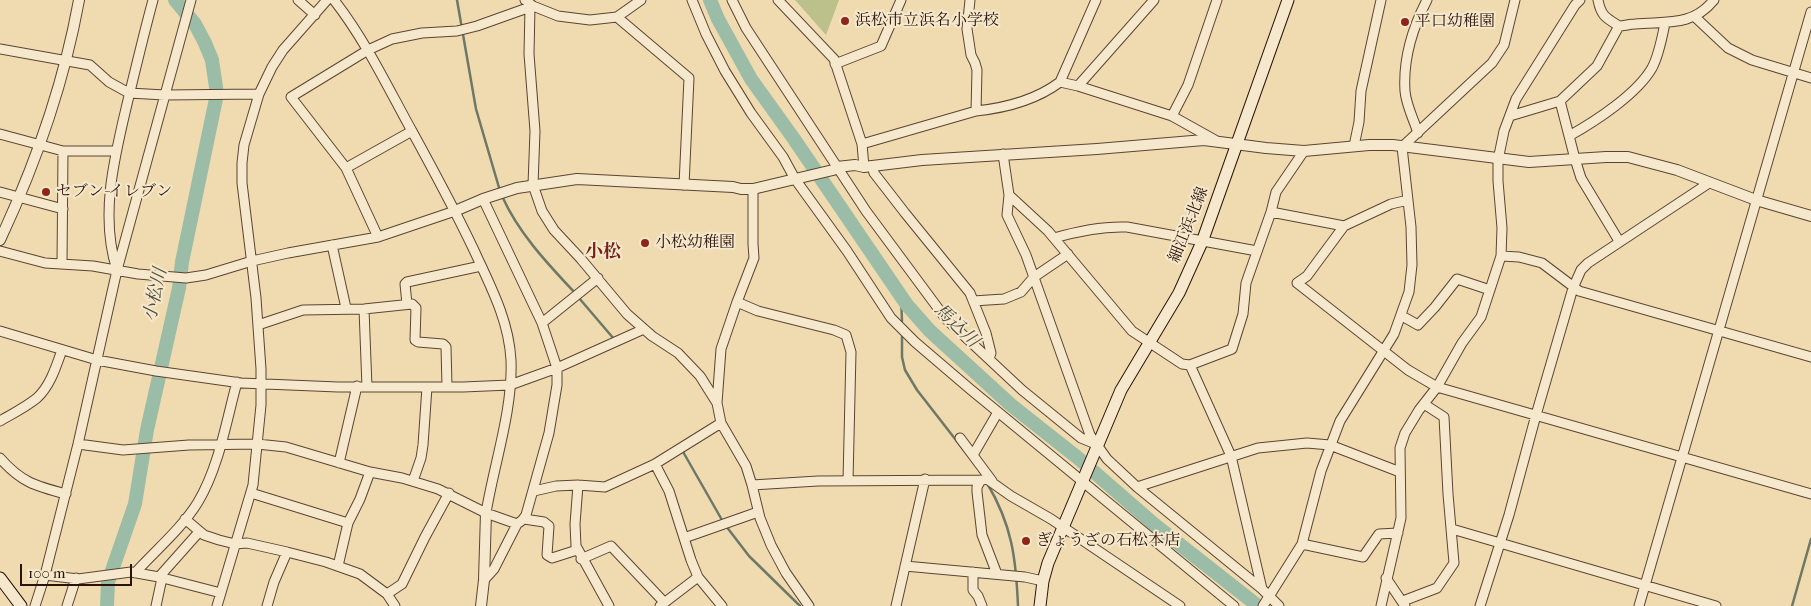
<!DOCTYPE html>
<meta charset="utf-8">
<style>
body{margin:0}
#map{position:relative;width:1811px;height:606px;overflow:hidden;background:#f0dbb0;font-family:"IM FELL French Canon",serif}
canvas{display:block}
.scale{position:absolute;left:20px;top:564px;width:112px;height:22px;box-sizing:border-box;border:2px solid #2b1209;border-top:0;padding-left:6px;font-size:15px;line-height:18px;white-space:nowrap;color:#2b1209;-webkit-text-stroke:4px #f5e8cc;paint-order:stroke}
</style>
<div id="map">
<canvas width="1811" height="606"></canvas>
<div class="scale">100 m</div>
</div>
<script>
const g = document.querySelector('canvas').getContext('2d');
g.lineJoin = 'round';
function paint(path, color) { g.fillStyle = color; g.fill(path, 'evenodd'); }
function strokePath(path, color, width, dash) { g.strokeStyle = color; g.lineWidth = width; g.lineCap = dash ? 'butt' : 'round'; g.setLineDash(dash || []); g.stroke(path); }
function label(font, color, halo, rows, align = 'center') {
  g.font = font + ' "IM FELL French Canon","Noto Serif JP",serif'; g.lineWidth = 4; g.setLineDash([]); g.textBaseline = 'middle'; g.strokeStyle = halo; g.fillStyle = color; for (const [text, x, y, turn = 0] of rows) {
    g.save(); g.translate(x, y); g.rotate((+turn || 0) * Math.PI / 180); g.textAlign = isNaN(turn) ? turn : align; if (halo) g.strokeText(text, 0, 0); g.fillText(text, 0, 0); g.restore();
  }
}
paint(new Path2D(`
 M795,0h44l-13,35z`), '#bcc08a');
strokePath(new Path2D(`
 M457,0l19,109 24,82
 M502,196c17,38 46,68 73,97
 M901,296l1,25
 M579,298l35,41
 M902,337v20l3,13 12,20 56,72
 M682,450l40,70
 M987,483c25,42 29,75 31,123
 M726,526l23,30 51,50
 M1792,606l19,-67`), '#6e7867', 2.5);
strokePath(new Path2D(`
 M710,0l8,19 33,60 43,60 113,166 23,26 81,74 67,53 77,67 103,81
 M107,606l1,-24 27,-78 12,-74 32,-142 3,-26 35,-168 -5,-34 -7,-17 -10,-19 -20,-24`), '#9bbca6', 14);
const minor = new Path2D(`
 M298,0l17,15
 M334,0c32,41 54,88 79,133 23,42 46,84 66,128 15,32 30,63 32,99 2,50 -17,104 -25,153
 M525,0l8,6 25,10 32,4 27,-3 24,-17
 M692,0l14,34 19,37 26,42 32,44 12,22 52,72 44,67 24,24 55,47 264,217
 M732,0l14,28 120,183 80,108 76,71 59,48 17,7
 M778,0l56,59 28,85 2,23
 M970,0l-3,29 4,26 4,8 2,7 -1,41
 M1598,0c3,16 8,18 21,26 6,0 10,-2 16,-2 31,-3 57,3 79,-24
 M530,7l-1,47 6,77 -2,54 9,26 12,19 27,29 46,55 25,22 26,17 22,23 17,27
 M617,17l72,61 -5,107
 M1695,17l33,31 24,12 59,18
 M0,49l90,16 19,17 20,11 36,2 94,-1
 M835,64l46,-18 20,-46
 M1060,82l18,4 94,30 43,24
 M1078,86l76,-86
 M1560,101l15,58 6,19 38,63
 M1172,116l16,-31 29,-85
 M1510,116l50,-15 37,-35 22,-40
 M1418,133c-4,-13 -12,-28 -13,-42 -2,-31 8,-64 22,-91
 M0,134l63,17h52
 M1569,136c27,-15 68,-42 83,-68 7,-13 10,-30 13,-45
 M862,144l114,-33c29,-3 60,-11 84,-29l36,-82
 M1354,146l5,-24 2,-31 20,-91
 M1003,154l6,41 39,36 84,100 50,33 8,1 42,-16 11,-35 3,-31 25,-71 5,-20 28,-41
 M872,166l2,7 31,40 65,80 16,40 5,20 -2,6
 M346,168l66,-37
 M753,189v55l1,14 -17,44 -16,47 -4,54 4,20 25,43 6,19 8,33 11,27 15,28 23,33
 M0,192l63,17
 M1009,195l-2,20 19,40 64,180 17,24 30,28 125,102 17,17
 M1408,200l-17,4 -47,22 -37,50 -10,7 111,87 29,17 374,107
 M1271,212l73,14
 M378,237l-32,-69 -55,-71 77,-47 24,-11 30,-6 35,-2 20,-5 56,-20
 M1054,238c24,-7 48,-12 73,-11l130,24
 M332,245l14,63
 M0,251l45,12 48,3 45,8 48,4 20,-3 46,-14 36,-8 90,-16 77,-26
 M1501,256l18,1 23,6 37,28 232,66
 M62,264l1,-113
 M117,270c-18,-55 -2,-115 11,-170 8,-33 16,-67 25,-100
 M973,301l31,-2 17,-7 13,-15 34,-23
 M737,302l21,9 76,19 12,5 5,17 -3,129
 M407,304l-2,-20 2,-2 74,-16
 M364,309l3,78
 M1402,316l16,9 17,-18 22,-28 33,11
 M542,323l56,-45
 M258,325l45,-15 61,-1 48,-5 4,4 -1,32 3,2 25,2 3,3 1,39
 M0,331l97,29 59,11 85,12 97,4h125l47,-2 47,-17 87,-39
 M1190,365l41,91 31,133
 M0,421c12,-7 26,-14 37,-23 13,-12 19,-31 25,-48
 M960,438l32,43
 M78,444l45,6 66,-5 68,-1 29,3 84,25 32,6 36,11 48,24 31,11c5,-3 7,-5 9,-9l23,-82 8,-48v-17l-15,-45 -59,-124
 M973,455l25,-43
 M0,458c21,24 35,28 66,36
 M339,463l18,-77
 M655,464l14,27 22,69 7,17 24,29
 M981,480l-4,7v5l5,43 15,39
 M413,481l8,-23 2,-13 4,-58
 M578,485l-3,39 1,22 33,60
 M752,485l66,-4 165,-1 4,-1 24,17 40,23 129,87
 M1137,487l121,-39 49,-5 23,2 70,27
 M534,491l22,-5 22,-1 27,2 50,-23 66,-41
 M251,493l97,30
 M185,519l19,16 15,5 16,4 12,-1 40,9 39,10 34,12 27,20 8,12
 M524,519l20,3 5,4 -2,29 5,3 25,-8
 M1452,529l264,77
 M684,538l74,-26
 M1302,544l61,13 16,-23 19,-1
 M581,559l30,-13 53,56
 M338,566l10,-43 12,-24 10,-27
 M905,566l120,11 18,4
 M973,572v18l5,6 4,10
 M135,573c20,-22 48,-46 63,-71 21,-35 28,-80 39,-120
 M45,575l33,4 53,-7 28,5 62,16
 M159,577l40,-45
 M1386,578l19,28
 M484,580l10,-11 23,-45
 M387,594l15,-10 23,-47 24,-44
 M1403,601l34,-13 17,-25 -6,-69 -4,-77 -20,-13
 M35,606l10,-31 33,-131 39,-174 74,-270
 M67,606l9,-28
 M156,606l6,-28
 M217,606l36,-121 8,-80v-36l-5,-71 -14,-115v-20l2,-18 15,-51 13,-27 11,-17 44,-50
 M267,606l7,-24 13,-30
 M660,606l38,-29
 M896,606l29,-127
 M1263,606l39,-62 19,-73 19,-50 54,-87 15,-42 3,-27 -1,-38 -9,-80 90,-84 12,-18 11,-45
 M1381,606l20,-88 -1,-70 5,-15 14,-23 18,-23 25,-44 19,-26 20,-61 1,-28 -4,-47v-21l6,-29 12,-32 59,-94 5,-5
 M1480,606l29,-91 27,-100 37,-127 8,-18 7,-7 121,-80
 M1639,606l172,-594`);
const tertiary = new Path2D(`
 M455,211l28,-12 34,-11 60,-9 156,8 8,2h12l80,-19 4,-3 18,-2 9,2 58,-7 175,-11 107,-9 62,8 38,3 65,-6h24l136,17 77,-5h22l49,13 79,30 55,16
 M0,240c36,-77 64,-157 79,-240
 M481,606l3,-26 2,-67`);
const secondary = new Path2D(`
 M0,578l21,28
 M1040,606l3,-25 5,-18 73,-173 58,-97 23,-51 86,-242`);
strokePath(minor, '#5c4433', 11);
strokePath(tertiary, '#5c4433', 12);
strokePath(secondary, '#2b1209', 13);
strokePath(minor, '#f5e8cc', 9);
strokePath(tertiary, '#f5e8cc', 10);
strokePath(secondary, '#f5e8cc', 11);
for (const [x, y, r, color] of [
 [845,21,5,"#8f2418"],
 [1405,22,5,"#8f2418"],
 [46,192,5,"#8f2418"],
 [645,243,5,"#8f2418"],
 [1026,541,5,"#8f2418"]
]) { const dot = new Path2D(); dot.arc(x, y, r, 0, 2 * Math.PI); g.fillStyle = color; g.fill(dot); strokePath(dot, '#f5e8cc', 2); }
label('16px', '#2b1209', '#f5e8cc', [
 ["浜松市立浜名小学校",855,21],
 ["平口幼稚園",1415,22],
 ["セブン-イレブン",56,192],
 ["小松幼稚園",655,243],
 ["ぎょうざの石松本店",1036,541]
], 'left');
label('16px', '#2b1209', '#f5e8cc', [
 ["細江浜北線",1189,225,-68]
]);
label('bold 18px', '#7a1f14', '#f5e8cc', [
 ["小松",603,253]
]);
label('italic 18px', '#524e40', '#f5e8cc', [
 ["小松川",156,295,-78],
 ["馬込川",956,326,44]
]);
</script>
